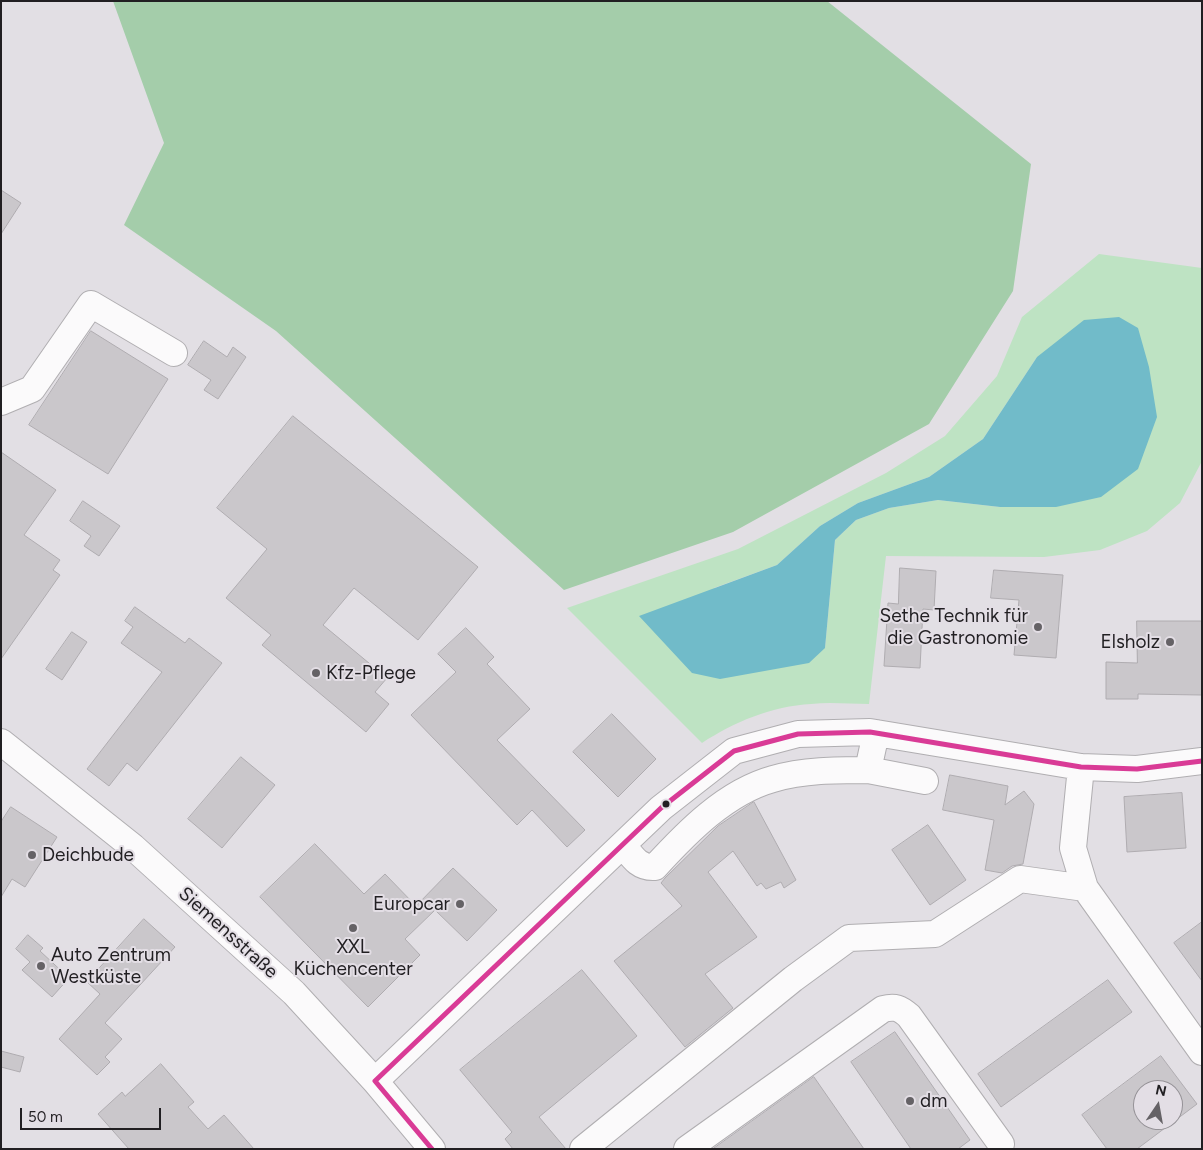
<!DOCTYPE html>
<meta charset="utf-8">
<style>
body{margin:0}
#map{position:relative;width:1203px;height:1150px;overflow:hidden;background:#e2dfe4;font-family:Figtree,sans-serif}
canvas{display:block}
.frame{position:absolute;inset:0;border:2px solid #211f22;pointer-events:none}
.north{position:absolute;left:1133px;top:1080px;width:50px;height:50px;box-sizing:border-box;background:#e3dee5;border:1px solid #959297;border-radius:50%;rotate:12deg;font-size:14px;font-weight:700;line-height:20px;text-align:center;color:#211f22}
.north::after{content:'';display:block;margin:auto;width:18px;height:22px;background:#656266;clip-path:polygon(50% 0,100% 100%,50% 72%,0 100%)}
.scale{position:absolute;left:20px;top:1108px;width:141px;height:22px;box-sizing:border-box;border:2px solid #211f22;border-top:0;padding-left:6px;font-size:15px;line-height:18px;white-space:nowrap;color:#211f22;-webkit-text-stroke:4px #e3dee5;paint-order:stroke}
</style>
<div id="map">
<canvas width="1203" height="1150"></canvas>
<div class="frame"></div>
<div class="north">N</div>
<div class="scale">50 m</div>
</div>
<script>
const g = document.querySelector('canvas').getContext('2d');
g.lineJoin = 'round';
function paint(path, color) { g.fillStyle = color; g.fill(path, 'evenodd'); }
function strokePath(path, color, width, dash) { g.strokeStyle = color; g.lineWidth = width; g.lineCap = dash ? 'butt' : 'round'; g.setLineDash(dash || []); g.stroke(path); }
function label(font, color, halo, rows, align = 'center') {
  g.font = font + ' Figtree,sans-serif'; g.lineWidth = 4; g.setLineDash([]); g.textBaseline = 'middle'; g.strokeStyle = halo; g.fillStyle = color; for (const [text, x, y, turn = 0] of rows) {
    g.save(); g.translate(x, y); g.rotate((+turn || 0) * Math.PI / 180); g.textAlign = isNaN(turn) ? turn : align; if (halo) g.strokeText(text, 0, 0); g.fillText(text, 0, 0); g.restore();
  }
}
paint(new Path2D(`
 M1099,254l103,14v193l-22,42 -33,28 -47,19 -56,7 -158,-1 -17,148c-19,0 -39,-2 -58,0 -39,2 -77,18 -109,39l-135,-135 171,-59 148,-76 59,-37 52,-60 25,-59zM1037,357l-37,150 -62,-7 -49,8 -33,12 -21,20 -10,108 -111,-60 63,-23 43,-39 38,-23 71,-26 54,-38z`), '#bee3c3');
paint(new Path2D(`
 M113,1h714l204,163 -18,127 -84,133 -196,108 -169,58 -288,-259 -152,-106 40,-82z`), '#a4cdaa');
paint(new Path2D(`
 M1119,317l19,11 11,39 8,50 -19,52 -37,28 -45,10h-56l-62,-7 -49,8 -33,12 -21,20 -10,108 -16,15 -89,16 -28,-6 -53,-57 138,-51 43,-39 38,-23 71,-26 54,-38 54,-82 47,-37z`), '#71bbc9');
const building = new Path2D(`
 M1,190l20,13 -20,31z
 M91,331l77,48 -60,95 -79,-49z
 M204,341l23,16 6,-10 13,10 -28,42 -14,-9 7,-10 -23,-15z
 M293,416l185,151 -60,73 -64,-52 -31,37 64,53 -12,14 14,12 -23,28 -104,-87 9,-10 -45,-37 41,-49 -50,-41z
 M1,452l55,38 -32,45 36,25 -7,10 7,5 -59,84z
 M83,501l37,25 -21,30 -15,-10 7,-10 -21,-15z
 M900,568l36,3 -2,39 -11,-1 -3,59 -36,-2 4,-63 10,1z
 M994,570l69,5 -7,83 -42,-3 5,-55 -28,-2z
 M135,607l50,36 4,-5 33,25 -85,108 -10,-8 -18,23 -22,-17 75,-97 -41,-29 12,-16 -8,-6z
 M1137,621h65v74l-64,-1v5h-32v-37l31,1z
 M466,628l28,29 -7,7 43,45 -33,31 88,90 -18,17 -35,-37 -15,15 -106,-110 45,-43 -18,-18z
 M72,632l15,10 -25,38 -16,-11z
 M612,714l44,45 -38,38 -45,-45z
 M241,757l34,28 -53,63 -34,-29z
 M950,775l58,11 -3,19 19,-14 10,13 -11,60 -11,2 -10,7 -17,-3 9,-50 -51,-10z
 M1182,793l4,55 -59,4 -3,-55z
 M754,802l42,78 -12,8 -3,-6 -15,7 -5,-6 -4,3 -24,-35 -25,21 49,65 -52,37 28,34 -48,39 -71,-86 68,-55 -21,-23 4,-5 53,-52z
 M11,807l46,30 -32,50 -13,-8 -11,18v-75z
 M928,825l38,55 -36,25 -38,-55z
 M315,844l49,50 21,-20 31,32 37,-38 44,42 -30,31 -32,-31 -30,29 15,16 -52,52 -108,-110z
 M144,919l31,28 -70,76 17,16 -17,18 5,5 -13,13 -38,-36 41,-45 -13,-12z
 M1202,922v59l-28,-38z
 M28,935l15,13 -3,3 29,27 -17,19 -30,-27 8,-8 -14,-13z
 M582,970l55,66 -98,81 27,32h-53l-8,-10 7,-7 -52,-62z
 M1108,980l24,32 -131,95 -23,-33z
 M895,1032l75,108 -12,9h-47l-60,-87z
 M1,1051l23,6 -4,15 -19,-5z
 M1161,1056l36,48 -60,45h-30l-25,-34zM1143,1090h30v30h-30z
 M161,1064l33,38 -6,5 20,22 16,-14 30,34h-125l-31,-35 24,-22 3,4z
 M814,1077l50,72h-151z`);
paint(building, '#cac7cb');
strokePath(building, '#afacb0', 1);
const minor = new Path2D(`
 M1,402l31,-13 59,-85 83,49
 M1,742l132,105 161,146 81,88 57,68
 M1081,767l-8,81 12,40 117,164
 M868,770l57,11
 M624,846c9,12 15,22 31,21 32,-35 71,-75 118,-88 30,-9 64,-9 95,-9l8,-37
 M375,1081l286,-273 73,-57 64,-17 72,-2 211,35 56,2 65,-8
 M583,1149l210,-170 56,-41 86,-4 85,-55 65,9
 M687,1149l196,-140c12,-3 17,-1 26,7l92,128`);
strokePath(minor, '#b0aeb1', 28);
strokePath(minor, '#fbfafb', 26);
strokePath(new Path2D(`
 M432,1149l-57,-68 286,-273 73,-57 64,-17 72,-2 211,35 56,2 65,-8`), '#d93b96', 5);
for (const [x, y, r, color] of [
 [1038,627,5,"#656266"],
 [1170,642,5,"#656266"],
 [316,673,5,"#656266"],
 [666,804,4.5,"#211f22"],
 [32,855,5,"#656266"],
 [460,904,5,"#656266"],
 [353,928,5,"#656266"],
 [41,966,5,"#656266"],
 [910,1101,5,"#656266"]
]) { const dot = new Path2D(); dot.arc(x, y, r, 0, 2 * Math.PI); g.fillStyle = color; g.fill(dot); strokePath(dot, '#e3dee5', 2); }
label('19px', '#211f22', '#e3dee5', [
 ["Sethe Technik für",1028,616,"right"],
 ["die Gastronomie",1028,638,"right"],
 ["Elsholz",1160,642,"right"],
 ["Kfz-Pflege",326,673],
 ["Deichbude",42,855],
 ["Europcar",450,904,"right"],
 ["XXL",353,947,"center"],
 ["Küchencenter",353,969,"center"],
 ["Auto Zentrum",51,955],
 ["Westküste",51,977],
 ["dm",920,1101]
], 'left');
label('19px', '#211f22', '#e3dee5', [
 ["Siemensstraße",228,933,42]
]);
</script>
